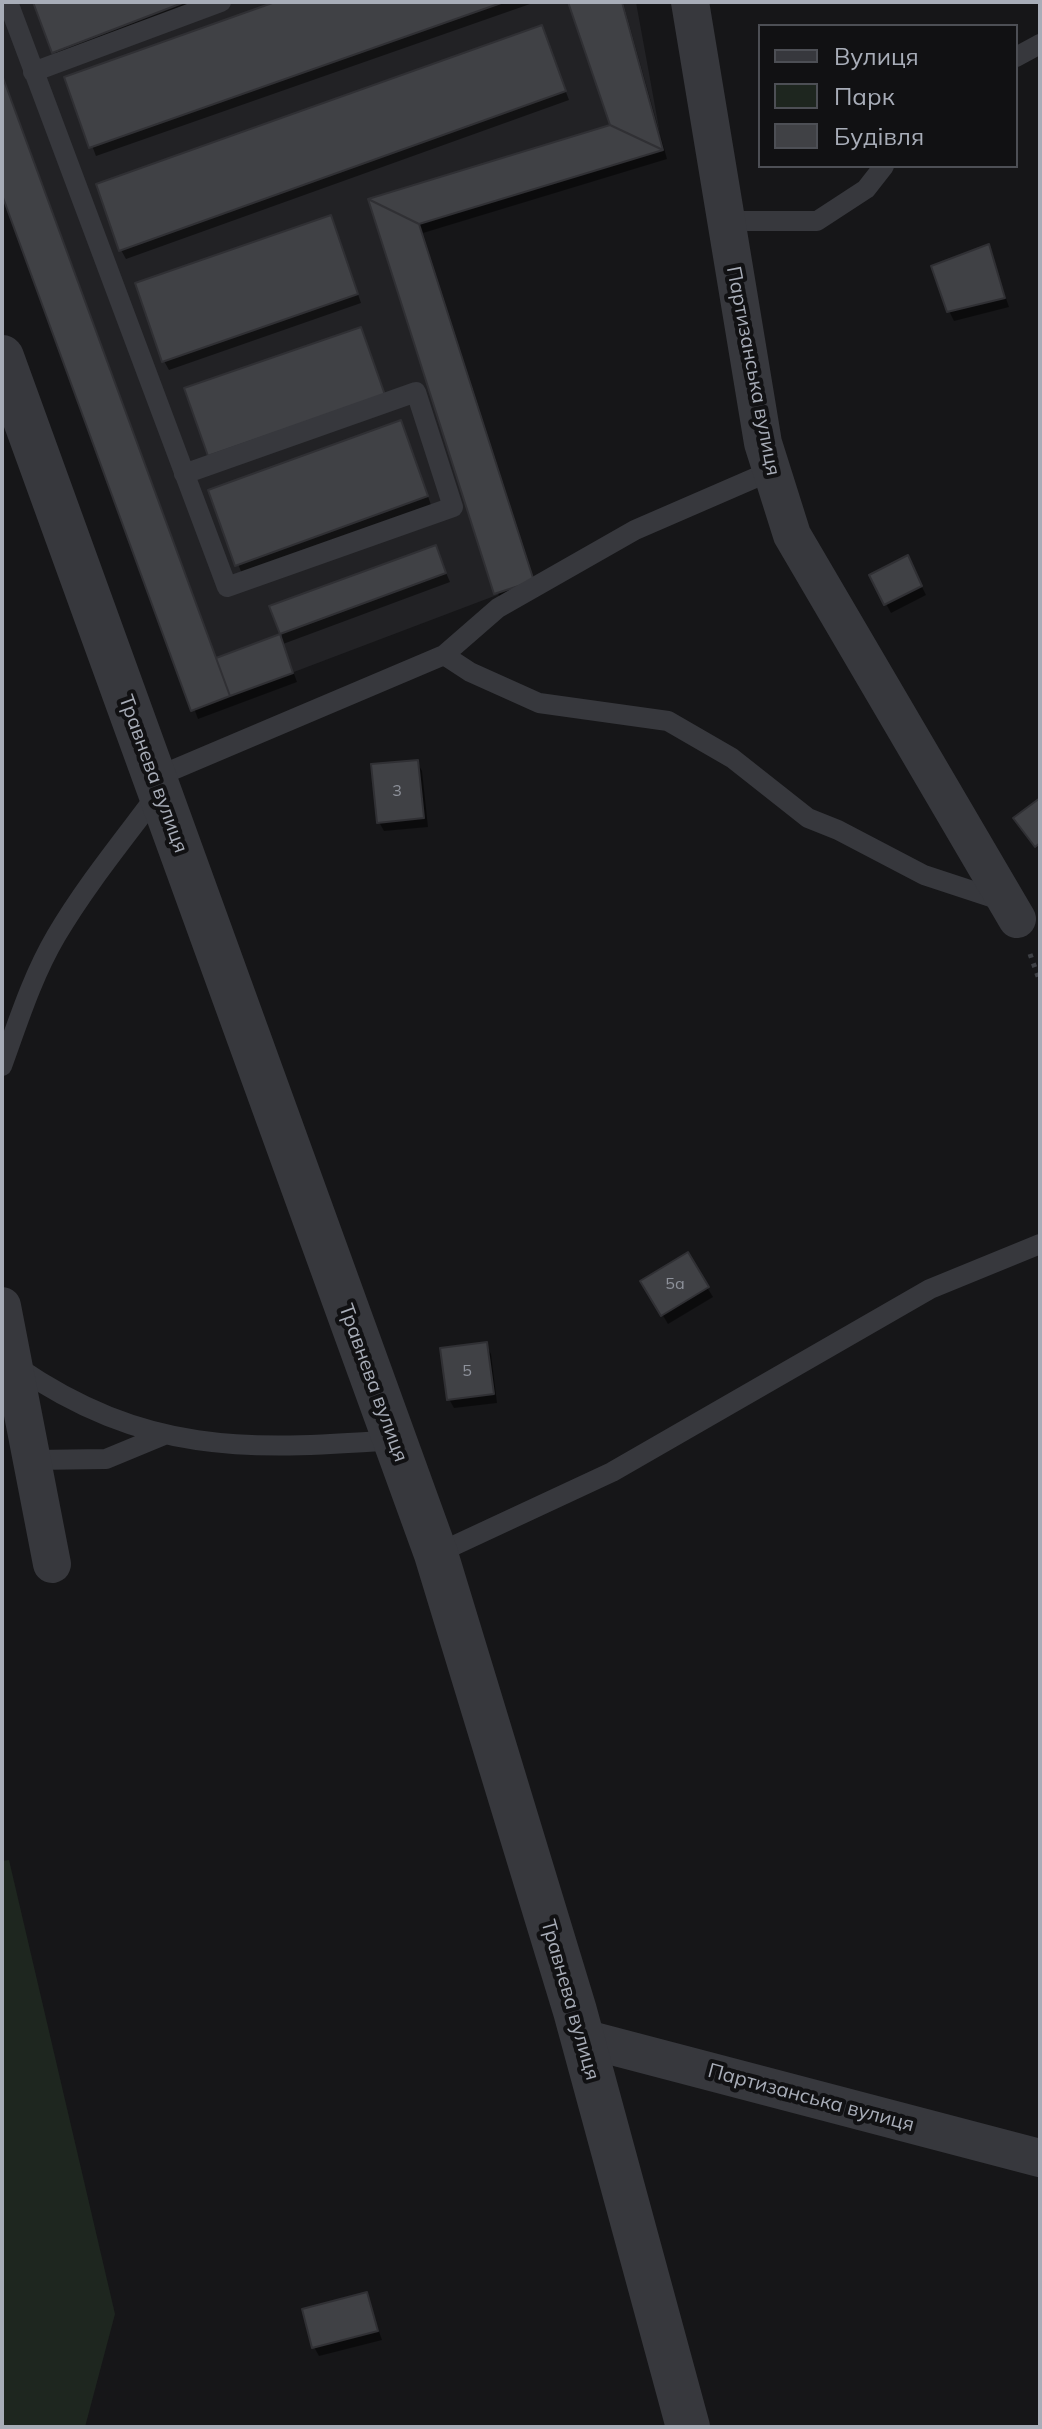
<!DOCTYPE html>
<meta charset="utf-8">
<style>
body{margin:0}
#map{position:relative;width:1042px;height:2429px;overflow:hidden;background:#161618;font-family:Mulish,sans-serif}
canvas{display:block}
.frame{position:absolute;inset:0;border:4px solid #a8adb8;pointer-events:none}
.legend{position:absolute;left:758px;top:24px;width:260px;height:144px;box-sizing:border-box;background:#111113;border:2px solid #4d4f55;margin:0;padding:10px 14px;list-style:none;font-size:24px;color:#a8adb8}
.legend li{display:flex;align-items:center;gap:16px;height:40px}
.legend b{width:40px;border:2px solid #4d4f55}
</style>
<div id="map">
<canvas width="1042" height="2429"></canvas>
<div class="frame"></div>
<ul class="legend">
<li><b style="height:10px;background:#37383d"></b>Вулиця</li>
<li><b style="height:22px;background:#1e261f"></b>Парк</li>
<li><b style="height:22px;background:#404145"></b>Будівля</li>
</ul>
</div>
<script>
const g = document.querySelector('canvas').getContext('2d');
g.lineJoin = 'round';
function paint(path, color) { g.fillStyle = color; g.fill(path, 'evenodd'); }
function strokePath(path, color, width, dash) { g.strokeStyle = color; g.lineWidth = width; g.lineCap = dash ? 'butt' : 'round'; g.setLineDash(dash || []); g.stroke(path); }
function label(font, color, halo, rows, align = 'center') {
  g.font = font + ' Mulish,sans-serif'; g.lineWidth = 8; g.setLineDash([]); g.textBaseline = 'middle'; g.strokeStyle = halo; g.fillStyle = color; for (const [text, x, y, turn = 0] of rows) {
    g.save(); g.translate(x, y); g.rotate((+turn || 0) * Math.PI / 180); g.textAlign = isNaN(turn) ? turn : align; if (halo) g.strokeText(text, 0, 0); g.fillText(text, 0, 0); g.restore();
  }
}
paint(new Path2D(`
 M2,2h634l27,148 -244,74 115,357 -343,130 -189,-516z`), '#222225');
paint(new Path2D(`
 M9,1860l106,454 -30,113h-83v-566z`), '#1e261f');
paint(new Path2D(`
 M35,2h178l-154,59z
 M281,2h248l1,2 -434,152 -30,-78z
 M571,2h52l44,157 -244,74 115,357 -37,12 -131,-402 243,-73z
 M541,27l28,73 -443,159 -5,-9z
 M2,74l215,586 65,-24 -10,-29 163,-60 15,35 -167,62 14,38 -99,37 -196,-530z
 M335,227l26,76 -192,67 -5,-9z
 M988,246l21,61 -55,14 -5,-10z
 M405,431l26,74 -189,69 -32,-82z
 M912,567l14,28 -35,18 -20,-37z
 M417,762l5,9 6,56 -44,4 -5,-9z
 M687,1255l26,42 -45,27 -25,-42z
 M486,1345l5,9 6,49 -43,5 -5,-9z
 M366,2294l16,46 -63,16 -5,-9z`), '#0007');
const building = new Path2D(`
 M33,2h152l-133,51z
 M275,2h229l-415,146 -25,-71z
 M568,2h54l41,148 -53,-25z
 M542,25l24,66 -447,160 -23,-67z
 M2,75l228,621 -39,15 -189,-516z
 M610,125l53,25 -244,74 -51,-25z
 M368,199l51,25 115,357 -40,13z
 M331,215l27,79 -196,68 -27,-79z
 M989,244l16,54 -58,14 -16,-46z
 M361,327l24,68 -177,61 -24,-68z
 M401,420l27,76 -193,70 -27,-76z
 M436,545l10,28 -166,61 -11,-28z
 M908,555l14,31 -38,19 -15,-30z
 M280,634l13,39 -63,23 -14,-38z
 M418,760l6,58 -47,5 -6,-59z
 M1040,798v45l-5,4 -22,-29z
 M688,1252l21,35 -48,29 -21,-35z
 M487,1342l7,52 -47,6 -7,-52z
 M367,2292l11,39 -66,17 -10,-39z`);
paint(building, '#404145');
strokePath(building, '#303034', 2);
strokePath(new Path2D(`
 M1030,954l10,28`), '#3d3f44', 5, [4, 6]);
strokePath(new Path2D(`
 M8,2l219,585 226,-80 -37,-115 -232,82
 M1016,57l24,-13
 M33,72l188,-70
 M725,221h92l49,-32 18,-23
 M444,655l26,17 69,31 129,18 64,37 76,60 30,12 86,45 79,26
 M154,778l290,-123 54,-47 137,-78 136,-59
 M2,1066c16,-44 30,-89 54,-130 30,-51 68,-97 103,-144
 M16,1366c128,88 229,85 378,74
 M34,1460l72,-1 58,-24
 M436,1554l176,-82 318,-183 110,-45`), '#37383d', 20);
strokePath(new Path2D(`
 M690,2l73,441 29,92 225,384
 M2,1306l50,258
 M582,2038l458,120`), '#37383d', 38);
strokePath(new Path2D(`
 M2,357l434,1197 139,457 113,416`), '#37383d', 44);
label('16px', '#8e929b', null, [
 ["3",397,791],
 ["5а",675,1284],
 ["5",467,1371]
]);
label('20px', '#a8adb8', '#111113', [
 ["Партизанська вулиця",753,371,79],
 ["Травнева вулиця",153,774,70],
 ["Травнева вулиця",373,1383,70],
 ["Травнева вулиця",570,2000,74],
 ["Партизанська вулиця",811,2098,15]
]);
</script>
